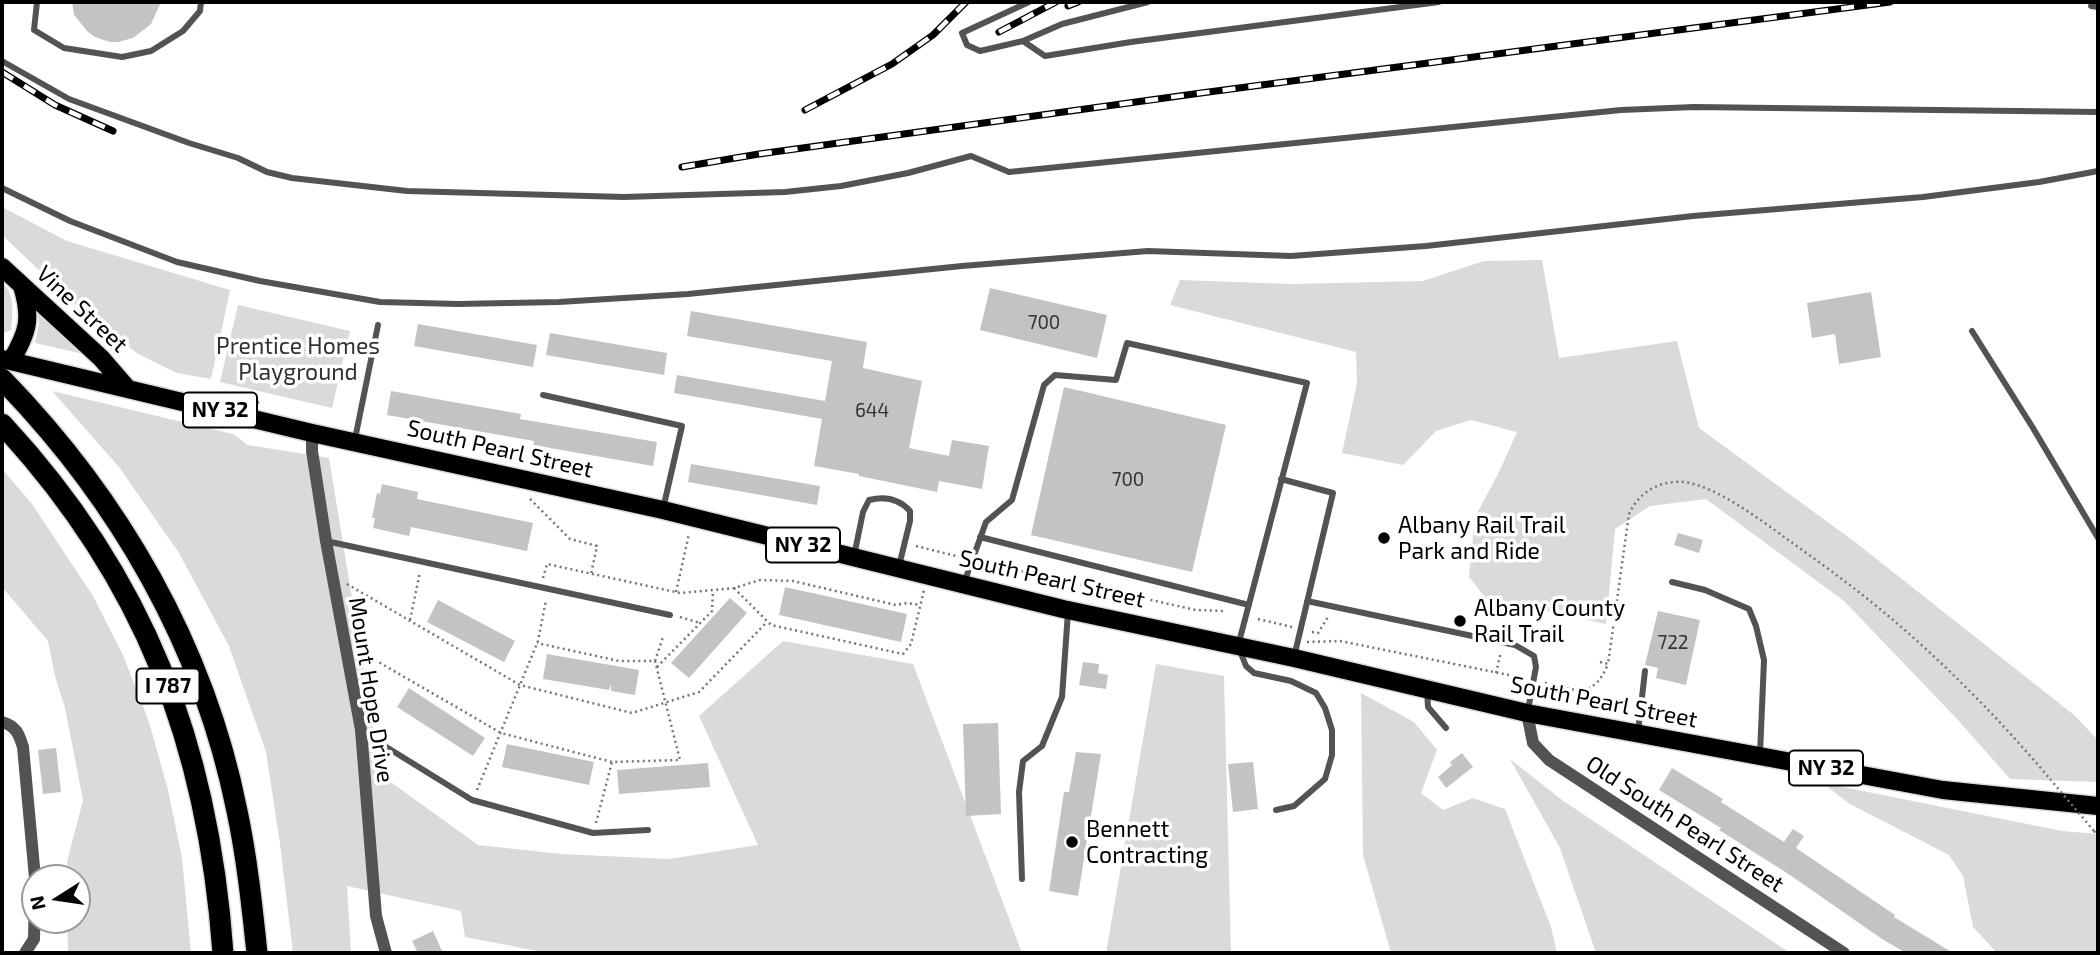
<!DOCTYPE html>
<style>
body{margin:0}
#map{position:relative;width:2100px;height:955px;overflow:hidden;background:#fff;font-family:"Exo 2",sans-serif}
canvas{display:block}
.frame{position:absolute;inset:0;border:4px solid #000;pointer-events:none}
.north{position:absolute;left:21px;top:864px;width:70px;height:70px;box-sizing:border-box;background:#fff;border:2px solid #999;border-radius:50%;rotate:258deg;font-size:19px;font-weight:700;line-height:28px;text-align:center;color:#000}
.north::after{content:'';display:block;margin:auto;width:24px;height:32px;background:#000;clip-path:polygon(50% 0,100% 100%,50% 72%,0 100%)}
</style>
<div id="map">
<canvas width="2100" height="955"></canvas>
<div class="frame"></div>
<div class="north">N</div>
</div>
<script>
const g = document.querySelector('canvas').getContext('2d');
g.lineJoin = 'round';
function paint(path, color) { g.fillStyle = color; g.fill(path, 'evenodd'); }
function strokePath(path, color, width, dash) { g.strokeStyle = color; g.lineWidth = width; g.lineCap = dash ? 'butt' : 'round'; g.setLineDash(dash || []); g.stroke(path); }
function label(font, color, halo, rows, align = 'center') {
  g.font = font + ' "Exo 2",sans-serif'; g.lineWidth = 7; g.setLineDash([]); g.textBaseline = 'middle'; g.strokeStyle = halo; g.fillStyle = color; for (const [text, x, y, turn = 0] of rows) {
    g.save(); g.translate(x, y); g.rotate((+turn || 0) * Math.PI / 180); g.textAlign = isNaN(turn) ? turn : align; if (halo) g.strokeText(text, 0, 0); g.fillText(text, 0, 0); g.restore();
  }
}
paint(new Path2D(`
 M2,207l65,34 163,49 -19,89 -34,-6 -39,-19 -61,-48 -75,-71z
 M1542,260l17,98 118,-17 22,87 156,114 219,173 24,25v42l-88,-3 -52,-59 -114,-119 -138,-102 -56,7 -35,23 -9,95 -120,-26 -17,-21 6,-60 24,-45 18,-40 -46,-12 -35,11 -33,34 -61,-12 15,-70 -1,-31 -186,-47 10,-25 111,4 132,-3 61,-20z
 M2,282c13,11 11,32 9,48l-9,4z
 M37,303l51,52 -53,-12 4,-19z
 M238,305l112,26 -18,77 -112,-26z
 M52,391l181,43 15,11 81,13 52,317 97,70 83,9 108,5 89,-14 -59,-129 84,-75 130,23 109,289h-474l-83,-16 -4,-26 -114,-25 4,67h-58l-13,-109 -14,-92 -37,-106 -50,-93 -60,-86z
 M2,469l30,35 61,92 30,59 26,67 19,68 14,68 9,95h-123l-1,-33h10v-42h-10v-16l16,-62 -18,-92 -10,-32 -7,-35 -46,-54z
 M1156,664l68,12 7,277h-125z
 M1361,693l53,29 23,28 -16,43 22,17 30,-12 32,11 46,118 6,26h-166l-28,-98z
 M1510,759l52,41 228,153h-194l-36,-105z
 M1823,783l239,48 36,3v119h-101l-24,-26 -10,-51 -14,-21 -101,-52z`), '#dadada');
paint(new Path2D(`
 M72,2h89l-10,22 -18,14 -15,4h-8l-15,-5 -7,-5 -14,-17z
 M990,288l117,27 -10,43 -117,-28z
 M1871,292l10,65 -42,7 -4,-30 -23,4 -5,-35z
 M691,311l176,31 -4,26 59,13 -13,67 40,8 3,-16 37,6 -7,43 -43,-8 -2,11 -78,-16v-2l-45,-8 8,-47 -148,-26 3,-18 148,26 7,-40 -145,-25z
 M418,324l119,21 -4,22 -119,-21z
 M550,333l117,20 -3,22 -118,-20z
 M1064,387l162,38 -34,147 -161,-37z
 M391,391l130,23 -1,5 137,23 -4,24 -120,-21 1,-4 -147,-26z
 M691,464l129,22 -3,19 -129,-23z
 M382,484l36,8 -1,7 116,24 -6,28 -116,-24 -2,9 -36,-8 2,-10h-3l5,-25 3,1z
 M1678,533l25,7 -4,13 -25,-8z
 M785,587l122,27 -6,28 -122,-27z
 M730,598l17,15 -58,65 -18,-15z
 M438,600l77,41 -11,21 -77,-40z
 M1658,611l42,9 -14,65 -30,-7 2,-10 -13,-3z
 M547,654l92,16 -4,25 -24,-4v-7l-2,6 -66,-11z
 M1083,662l16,2 -1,9 10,2 -2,14 -27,-4z
 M409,688l76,50 -12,18 -76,-49z
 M998,723l3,91 -35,2 -3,-92z
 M507,744l87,18 -5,23 -87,-18z
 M56,748l5,44 -18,2 -5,-44z
 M1076,752l25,2 -23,142 -29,-5 15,-99h5z
 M1462,753l11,14 -27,21 -8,-11 14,-12 -2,-3z
 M1253,762l5,47 -25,3 -5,-48z
 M708,763l2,24 -91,7 -2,-24z
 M1672,768l51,31 -2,3 63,40 9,-13 11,7 -8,12 99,67 -1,2 59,36h-47l-24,-14 -92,-64 -71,-45 2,-2 -62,-38z
 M433,931l10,22h-25l-6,-12z`), '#c3c3c3');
const primary = new Path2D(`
 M2,267l99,91 26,30
 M2,359l310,74 351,77 400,99 231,49 233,55 416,77 155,16
 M11,361c17,-29 21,-42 11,-75`);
const motorway = new Path2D(`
 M2,379c117,120 202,267 235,432 10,47 15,95 20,142
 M2,424c143,154 206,321 221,529`);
strokePath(primary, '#dbdbdb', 21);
strokePath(motorway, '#dbdbdb', 24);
strokePath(new Path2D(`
 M220,393h6l35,10
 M530,499l40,40 27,7 -6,28
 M916,546l44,11
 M984,563l212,47 28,1
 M543,578l4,-14 133,29 54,-5 26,-8 33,1 103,24 11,-2 13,2
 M347,584l173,101 112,28 67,-21 68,-70
 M734,588l37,37 132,29 8,-10 13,-54
 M676,592l13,-58
 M680,617l20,6
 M1258,619l34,8
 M410,620l10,-48
 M1312,632l6,1 10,-16
 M1307,642l33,-1 184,37
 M360,653h3l138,80 111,29 68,-2 -25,-99h-36l-82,-18
 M655,661l8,-24
 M1600,662l8,2 21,-150c9,-19 24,-30 45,-32 33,-4 86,38 113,57 21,15 43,31 64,47 72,55 141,124 199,193
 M657,667l55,-56 1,-20
 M1496,673l5,-21
 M1545,683c31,7 48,17 63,-19
 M477,790l61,-149 8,-41
 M596,823l16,-61
 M2094,831l4,6`), '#757575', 2.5, [2, 3.5]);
strokePath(new Path2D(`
 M37,2l-3,28 30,18 58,9 29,-6 32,-20 17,-20 1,-9
 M1029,2l-67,31 5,12 13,6 43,-10 22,15 86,-14 308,-40
 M2091,6l7,1
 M1023,41l39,-17 86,-22
 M2,61l67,38 120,44 49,15 29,14 25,6 115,13 217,6 161,-5 56,-6 67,-13 63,-17 38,16 612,-62 73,-3 404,5
 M2,188l68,33 107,41 83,19 120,21 78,2 101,-2 129,-8 274,-28 186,-15 143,5 135,-10 267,-30 230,-19 116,-15 59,-11
 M1972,331l61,97 65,110
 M543,395l139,31 -19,83
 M355,439l23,-114
 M1281,479l52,14 -39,164
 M980,537l269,68
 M326,541l344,74
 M854,556l9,-44 6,-12c16,-4 30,-1 41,11v10l-11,45
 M1672,582l33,8 44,19 7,17 8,34 -4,94
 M964,583l22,-61 26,-22 32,-115 11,-10 61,5 11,-37 180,40 -69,263 8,20 8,7 37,8 25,12 9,15 7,22v25l-7,24 -31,27 -18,4
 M1307,601l208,44 19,11 2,11 -8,43
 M1427,690l1,17 18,21
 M362,732l110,68 121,33 55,-3
 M1638,732l7,-61
 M1022,879l-3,-87 4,-31 19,-15 20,-49 6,-85`), '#535353', 6);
strokePath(new Path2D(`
 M312,433v18l14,90 35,189 15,186 10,37
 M1527,713l6,30 16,17 295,193
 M2,722c14,4 17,12 21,25l12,131
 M25,953l9,-14 1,-47`), '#535353', 12);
strokePath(primary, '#000', 18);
strokePath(motorway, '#000', 21);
const rail = new Path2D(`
 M1068,6l10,-4
 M999,32l57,-30
 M2,72l53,33 58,26
 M805,110l87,-46 41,-29 33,-33
 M682,167l77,-13 442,-61 689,-91`);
strokePath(rail, '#000', 7);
strokePath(rail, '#fff', 4.5, [13]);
strokePath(new Path2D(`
 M2050,779l44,52`), '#757575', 2.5, [2, 3.5]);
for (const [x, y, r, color] of [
 [1384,538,7,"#000"],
 [1460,621,7,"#000"],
 [1072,842,7,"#000"]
]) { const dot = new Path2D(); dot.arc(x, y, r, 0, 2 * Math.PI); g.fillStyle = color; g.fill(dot); strokePath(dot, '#fff', 2.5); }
label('19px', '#313131', null, [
 ["700",1044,323],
 ["644",872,411],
 ["700",1128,480],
 ["722",1673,643]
]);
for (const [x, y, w] of [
 [220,410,74],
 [803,545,74],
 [168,686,63],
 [1826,768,74]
]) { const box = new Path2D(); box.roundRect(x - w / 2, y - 17.5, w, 35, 5); g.fillStyle = '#fff'; g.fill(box); strokePath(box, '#000', 2); }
label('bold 21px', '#000', null, [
 ["NY 32",220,410],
 ["NY 32",803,545],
 ["I 787",168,686],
 ["NY 32",1826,768]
]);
label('23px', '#000', '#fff', [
 ["Vine Street",82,309,43],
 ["South Pearl Street",500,449,13],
 ["South Pearl Street",1052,579,13],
 ["Mount Hope Drive",371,690,81],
 ["South Pearl Street",1604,702,11],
 ["Old South Pearl Street",1685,824,33]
]);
label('23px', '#313131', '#fff', [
 ["Prentice Homes",298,346],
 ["Playground",298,372]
]);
label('23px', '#000', '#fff', [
 ["Albany Rail Trail",1398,525],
 ["Park and Ride",1398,551],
 ["Albany County",1474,608],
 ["Rail Trail",1474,634],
 ["Bennett",1086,829],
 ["Contracting",1086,855]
], 'left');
</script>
